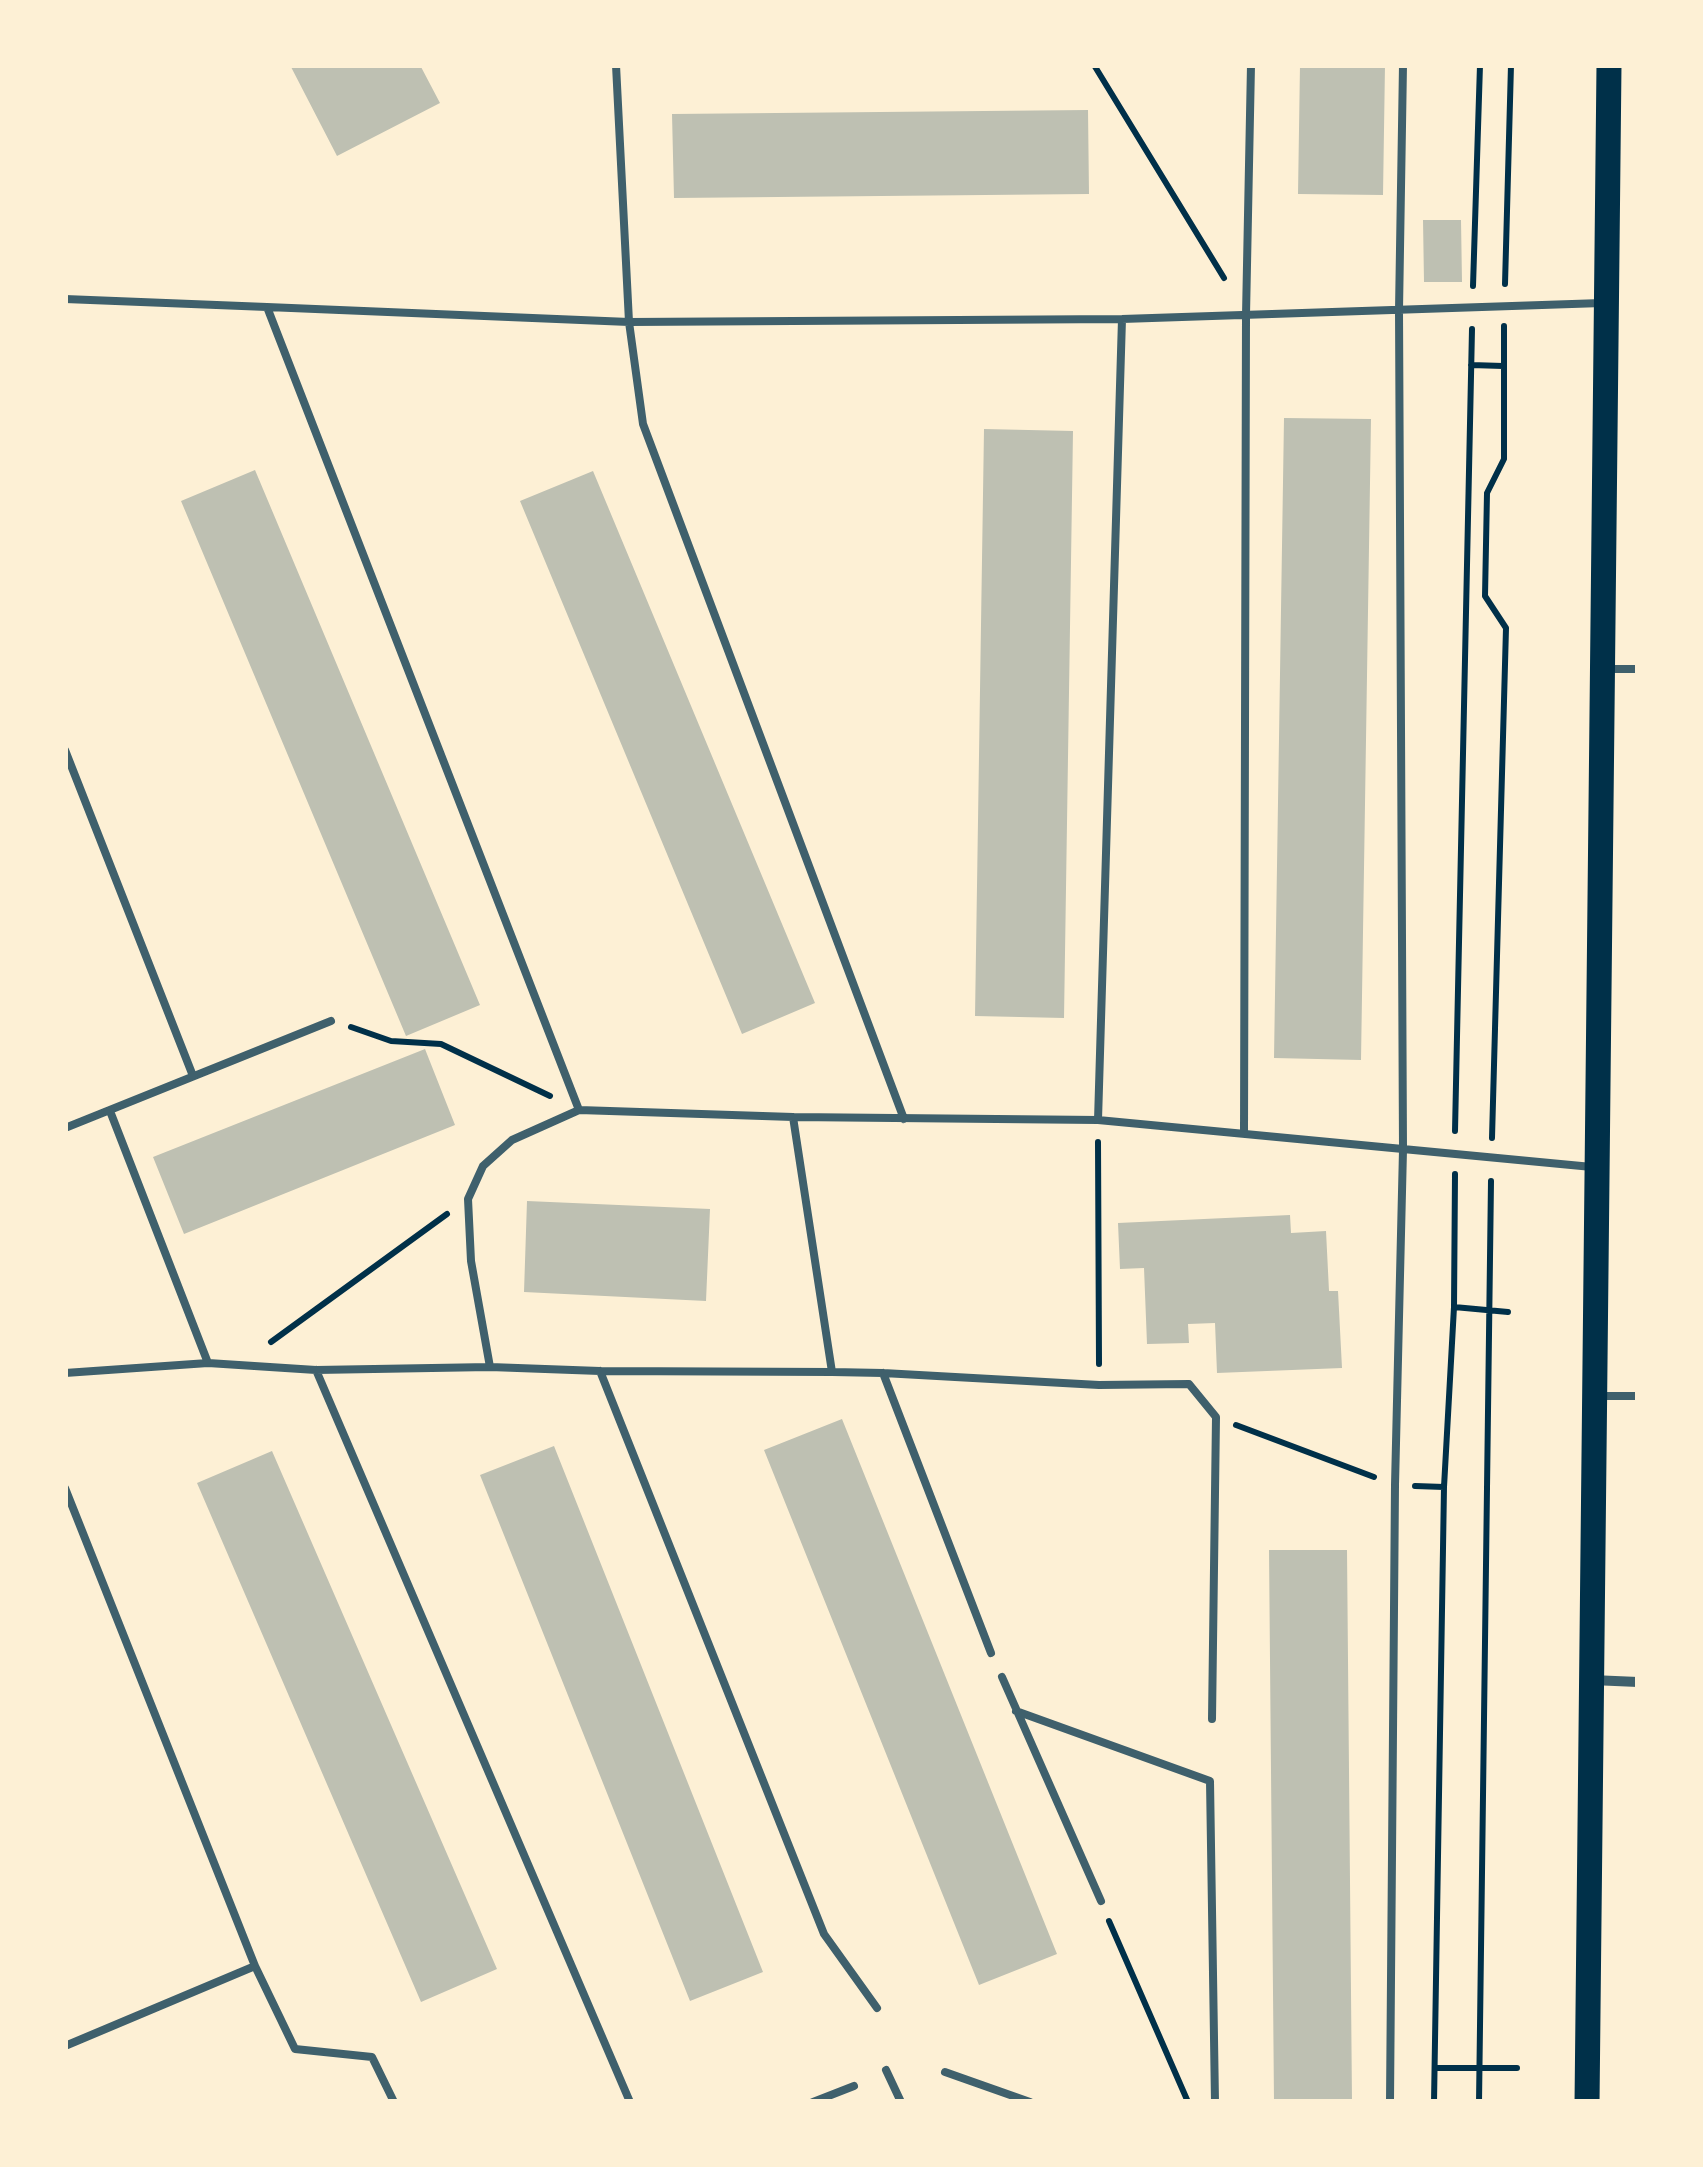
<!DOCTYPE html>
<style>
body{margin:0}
#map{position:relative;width:1703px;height:2167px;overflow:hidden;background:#fdf0d5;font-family:Montserrat,sans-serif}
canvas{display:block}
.frame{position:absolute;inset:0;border:68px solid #fdf0d5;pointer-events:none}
</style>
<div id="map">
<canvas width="1703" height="2167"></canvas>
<div class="frame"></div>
</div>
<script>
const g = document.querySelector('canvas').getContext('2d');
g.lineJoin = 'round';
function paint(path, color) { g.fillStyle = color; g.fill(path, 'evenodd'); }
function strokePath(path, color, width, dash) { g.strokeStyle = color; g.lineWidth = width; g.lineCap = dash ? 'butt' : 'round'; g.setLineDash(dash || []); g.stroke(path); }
paint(new Path2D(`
 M290,65h130l20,38 -103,53z
 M1300,65h85l-2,130 -85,-1z
 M1088,110l1,84 -415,4 -2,-84z
 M1423,220h38l1,62h-38z
 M1284,418l87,1 -10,641 -87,-2z
 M984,429l89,2 -9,587 -89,-2z
 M255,470l225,535 -74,31 -225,-535z
 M593,471l222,532 -73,31 -222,-533z
 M425,1049l30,76 -271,109 -31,-77z
 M527,1201l183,8 -4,92 -182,-9z
 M1290,1215l1,18 35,-2 3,60h9l4,77 -125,5 -2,-50 -27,1 1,19 -42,1 -3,-76 -24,1 -2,-46z
 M842,1419l215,535 -78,31 -215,-535z
 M554,1446l209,526 -73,29 -210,-526z
 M272,1451l225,518 -76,33 -224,-519z
 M1269,1550h78l5,552h-78z`), '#bec0b2');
strokePath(new Path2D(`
 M1094,65l130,213
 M1505,284l6,-219
 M1473,286l7,-221
 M1471,365l32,1
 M351,1027l40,14 50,3 109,52
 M1455,1131l17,-802
 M1492,1138l14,-510 -21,-32 2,-103 17,-34v-133
 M1098,1142l1,222
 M1454,1307l54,5
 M271,1342l176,-128
 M1236,1425l138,52
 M1415,1486l29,1
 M1109,1921l79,181
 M1435,2068h82
 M1434,2102l10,-615 10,-180 1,-133
 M1479,2102l12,-921`), '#003049', 6);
strokePath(new Path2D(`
 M616,65l13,257 14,102 261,695
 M65,299l202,8 312,803
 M267,307l362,15 493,-3 480,-16
 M1607,669h31
 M65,750l128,326
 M110,1111l98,252
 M1098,1120l24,-801
 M65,1128l266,-107
 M1244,1134l2,-819 5,-250
 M490,1367l-19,-106 -3,-62 15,-33 29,-26 67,-30 214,7 305,3 494,47
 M316,1370l314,732
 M600,1371l224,563 53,74
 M832,1372l51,1 216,12 90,-1 27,33 -4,302
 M65,1373l143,-10 108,7 174,-3 110,4 232,1 -39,-255
 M883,1373l108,280
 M1599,1396h39
 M65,1488l190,478 -190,80
 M1002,1677l99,224
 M1016,1711l194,70 5,321
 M255,1966l40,83 77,8 22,45
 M886,2070l15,32
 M945,2072l85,30
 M813,2102l41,-16
 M1390,2102l5,-617 8,-335 -4,-840 4,-245`), '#3f606c', 8);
strokePath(new Path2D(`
 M1592,1680l46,2`), '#3f606c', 10);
strokePath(new Path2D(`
 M1587,2102l22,-2037`), '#003049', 25);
</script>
